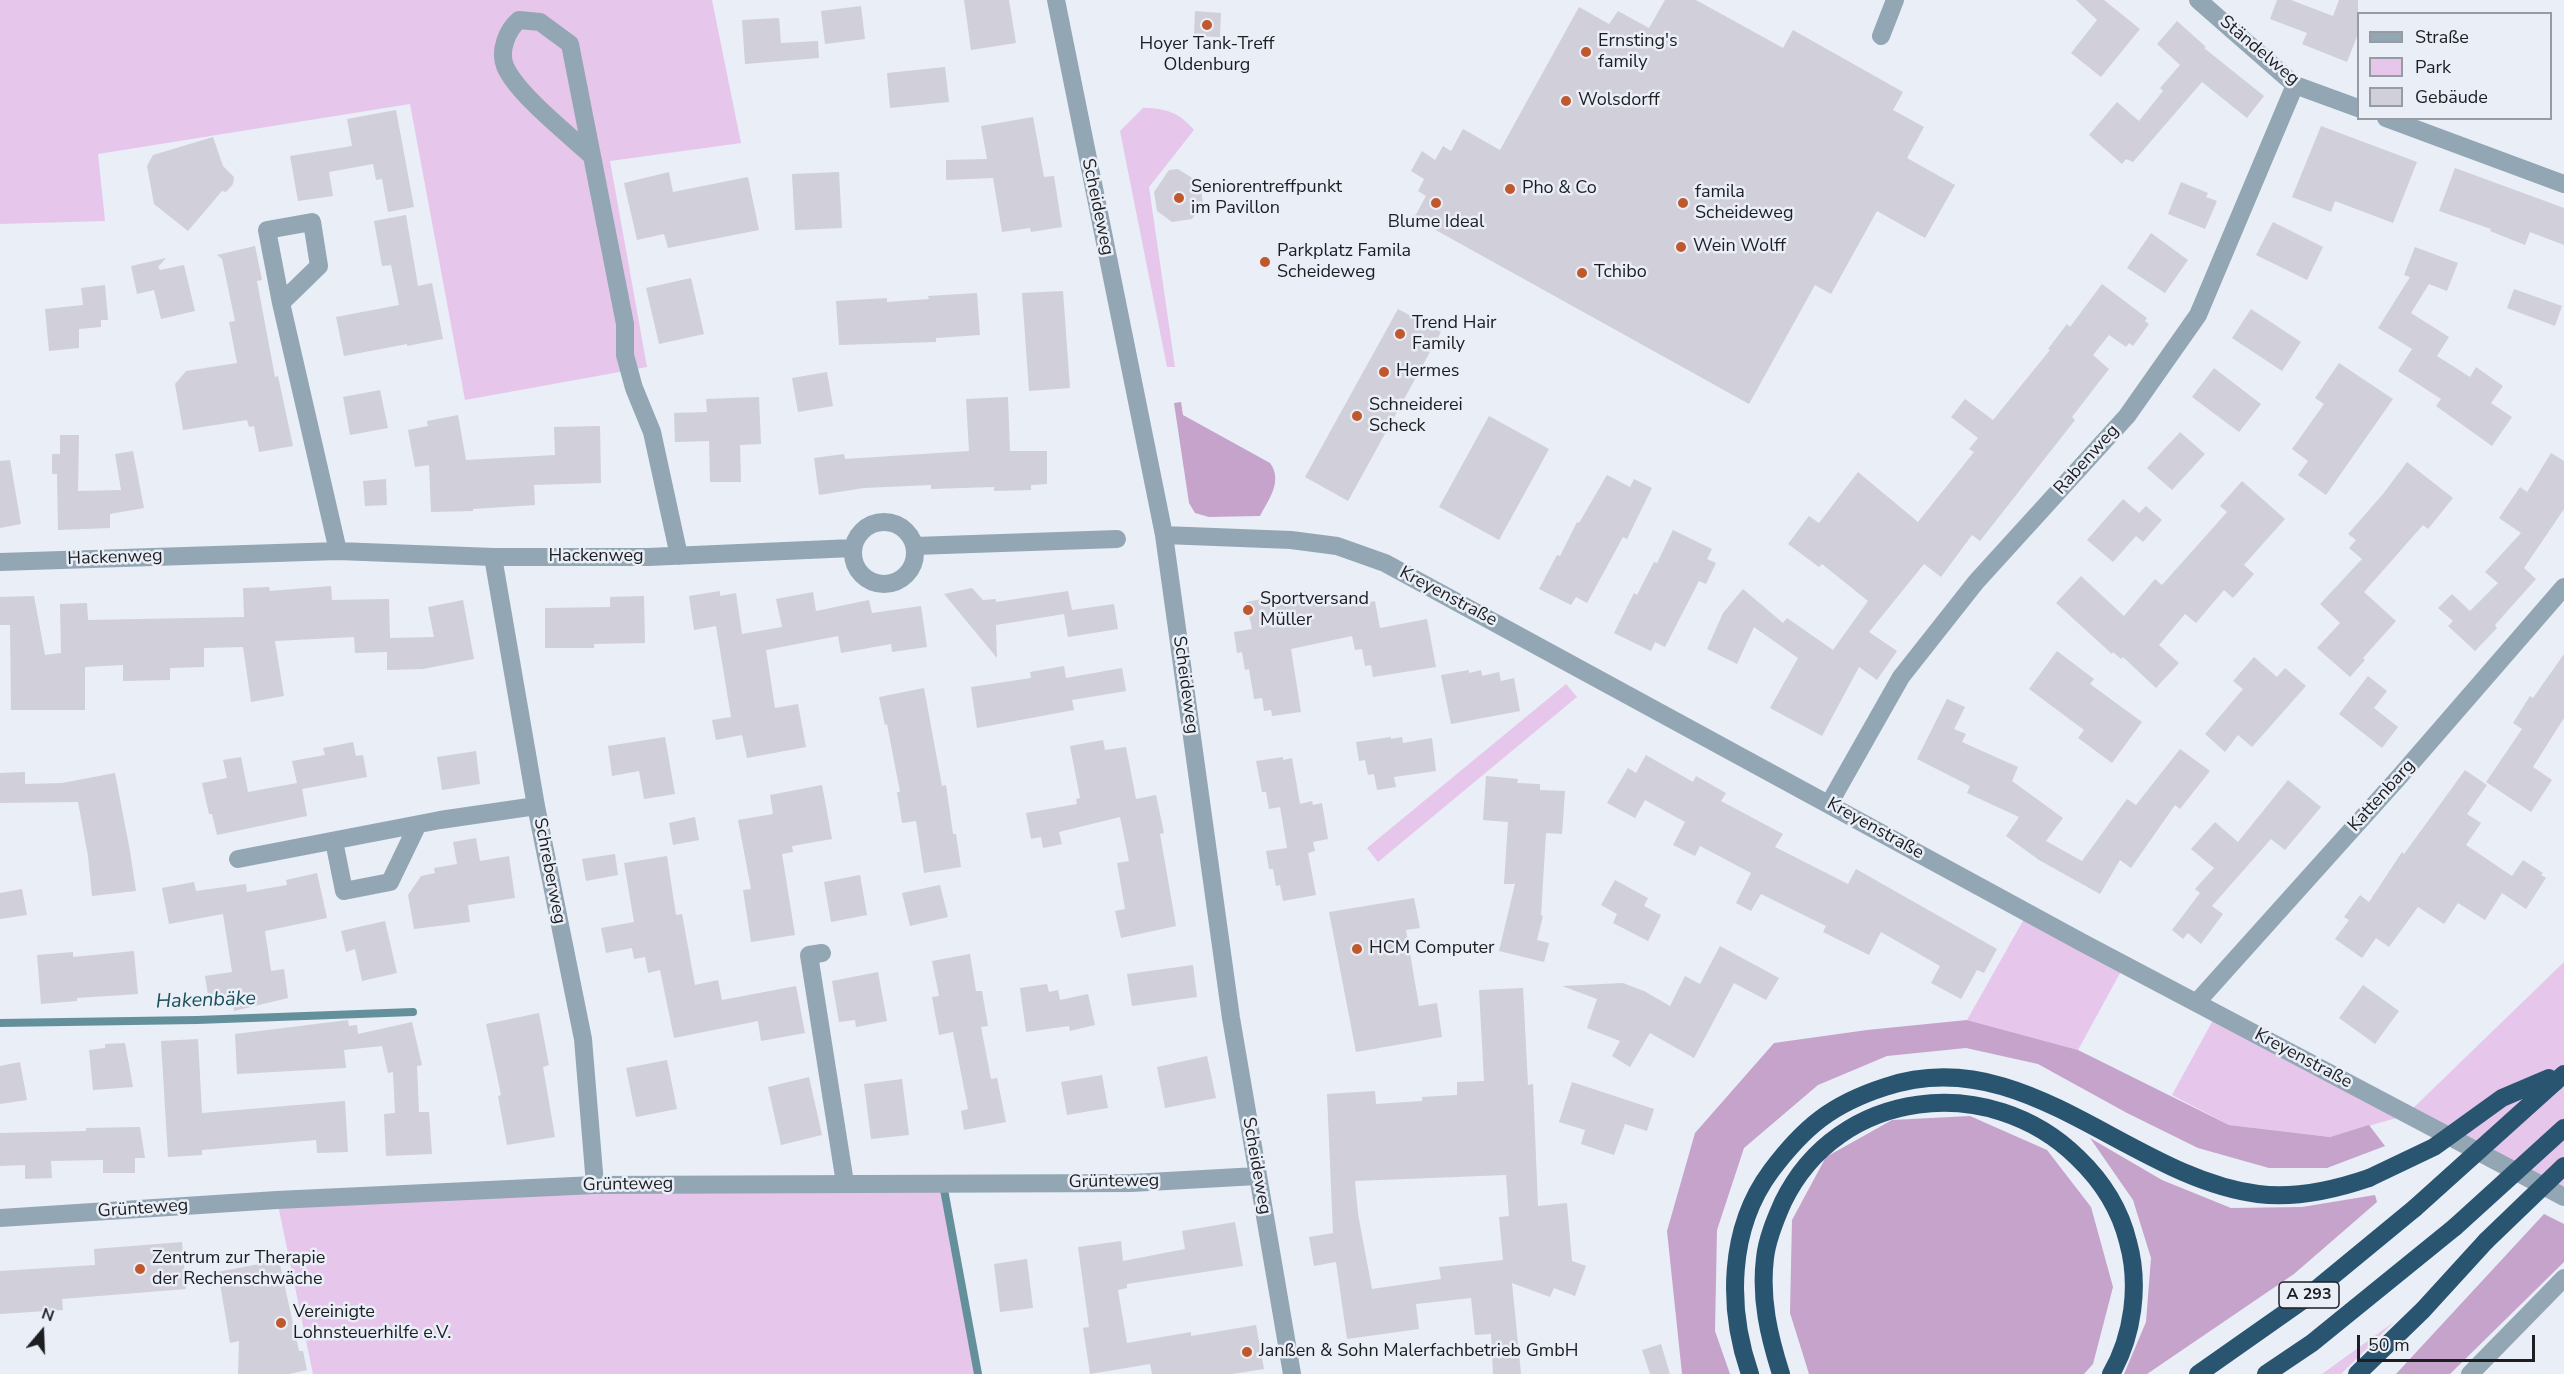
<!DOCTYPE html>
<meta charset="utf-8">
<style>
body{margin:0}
#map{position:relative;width:2564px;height:1374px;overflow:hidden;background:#e9eef7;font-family:"Nunito Sans",sans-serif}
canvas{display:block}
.legend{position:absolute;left:2357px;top:12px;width:195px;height:108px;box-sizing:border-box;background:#e9eef7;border:2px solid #979ba2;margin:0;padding:8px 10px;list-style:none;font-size:18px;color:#1d1e22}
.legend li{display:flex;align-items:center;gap:12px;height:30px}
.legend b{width:30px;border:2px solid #979ba2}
.north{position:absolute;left:12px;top:1302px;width:60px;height:60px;-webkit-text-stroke:4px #e9eef7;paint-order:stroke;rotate:19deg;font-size:16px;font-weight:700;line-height:24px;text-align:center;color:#1d1e22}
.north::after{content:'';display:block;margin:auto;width:21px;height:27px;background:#1d1e22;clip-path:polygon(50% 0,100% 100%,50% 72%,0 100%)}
.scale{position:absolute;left:2357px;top:1335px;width:178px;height:27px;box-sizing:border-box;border:3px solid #1d1e22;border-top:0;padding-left:8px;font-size:18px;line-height:21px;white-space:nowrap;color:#1d1e22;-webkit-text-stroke:4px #e9eef7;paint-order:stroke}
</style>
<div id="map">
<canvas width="2564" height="1374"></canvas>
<ul class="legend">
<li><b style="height:8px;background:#93a6b4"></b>Straße</li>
<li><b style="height:16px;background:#e6c6eb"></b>Park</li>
<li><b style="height:16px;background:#d1cfd9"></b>Gebäude</li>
</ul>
<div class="north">N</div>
<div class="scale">50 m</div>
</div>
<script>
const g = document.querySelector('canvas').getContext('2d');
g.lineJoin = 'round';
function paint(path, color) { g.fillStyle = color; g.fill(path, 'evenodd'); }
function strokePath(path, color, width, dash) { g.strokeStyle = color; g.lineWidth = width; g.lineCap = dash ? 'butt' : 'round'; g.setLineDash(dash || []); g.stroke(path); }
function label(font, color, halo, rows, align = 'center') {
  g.font = font + ' "Nunito Sans",sans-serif'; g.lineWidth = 5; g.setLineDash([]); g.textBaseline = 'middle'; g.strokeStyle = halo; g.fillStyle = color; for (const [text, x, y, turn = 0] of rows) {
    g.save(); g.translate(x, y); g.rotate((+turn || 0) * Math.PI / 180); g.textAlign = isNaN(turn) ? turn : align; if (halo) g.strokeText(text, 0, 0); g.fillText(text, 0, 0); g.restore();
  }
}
paint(new Path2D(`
 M0,0h712l29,143 -131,18 37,206 -182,33 -55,-296 -312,50 7,67 -105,3z
 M1143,108c23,0 37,5 51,22l-45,57 26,180h-8l-47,-236z
 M1566,684l11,13 -199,165 -11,-14z
 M2028,912l97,52 -47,86 -111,-30z
 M2564,962v235l-157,-82 -77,22 -101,-12 -57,-30 45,-82 190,101z
 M943,1182l35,192h-665l-36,-174z
 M2394,1322l-53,52h-19z`), '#e6c6eb');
paint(new Path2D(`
 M1181,402l2,13 87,48c13,18 -1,36 -10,53l-51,1 -14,-4 -6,-10 -15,-100z
 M1967,1020l111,30 151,75 101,12 39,-12 16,21 -58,22h-58l-71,-20 -71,-35 -89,-49 -72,-16 -79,8 -69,29 -74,63 -27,82 -2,101 15,43h-48l-15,-143 28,-98 79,-90 93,-13z
 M1970,1116l77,34 44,57 22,80 -20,77 -9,10h-275l-19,-61 2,-93 34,-63 66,-37z
 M2090,1138l72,42 69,28 71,-1 73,-12 2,7 -83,72 -147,100h-23l22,-52 5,-64 -18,-58z
 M2544,1214l20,10v38l-114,112h-54z`), '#c5a3cb');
strokePath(new Path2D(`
 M0,1023l197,-3 216,-8
 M943,1184l35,190`), '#64909b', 8);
paint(new Path2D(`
 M964,0h45l7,43 -45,7z
 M1665,0h31l87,48 10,-18 110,62 -10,18 31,17 -17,31 48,27 -30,53 -48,-27 -46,83 -16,-9 -66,119 -335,-186 12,-22 -8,-5 6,-12 -13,-8 11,-20 13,9 8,-14 8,5 12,-22 37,21 79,-143 30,17 9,-13 31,17z
 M2076,0h28l36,29 -39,48 -30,-24 26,-33z
 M2277,0h14l42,16 6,-16h19v34l-11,28 -45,-18 5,-11 -37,-14z
 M861,6l4,33 -40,5 -4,-33z
 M1195,11l26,2 -1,24 -26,-1z
 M779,18l2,25 37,-2 1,17 -74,6 -3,-44z
 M2177,21l29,26 -2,1 60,48 -17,22 -45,-36 -69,80 -7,-3 -4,5 -33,-29 28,-33 22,19 24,-30 -3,-3 20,-23 -23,-21z
 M945,67l4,35 -59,6 -3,-35z
 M396,110l18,97 -26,5 -6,-33 -6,1 -3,-16 -44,8 4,24 -35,5 -8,-45 62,-10 -5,-27z
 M1033,117l11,60 10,-1 8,51 -31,5 -1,-4 -28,4 -9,-54 -47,2v-20l41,-1 -6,-33z
 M2321,126l96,36 -24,61 -58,-22 -4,11 -39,-15z
 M213,137l10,29 11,11 -1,7 -7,8 -4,-1 -34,40 -34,-27 -7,-38 6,-11z
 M2455,168l109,40v37l-34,-13 -5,13 -35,-14 1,-2 -52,-18z
 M1178,169l22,14 3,20 -11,16 -20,3 -15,-11 -3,-19 15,-22z
 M669,172l4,20 75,-15 11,53 -91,18 -4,-14 -27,6 -13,-57z
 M839,172l3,56 -47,2 -3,-56z
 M2181,182l27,11 -2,4 11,4 -12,28 -37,-15z
 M406,215l12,71 14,-3 11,56 -36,7v-2l-63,12 -8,-39 63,-12 -8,-40 -9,1 -8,-45z
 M2273,222l50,25 -16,33 -51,-25z
 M2151,233l37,27 -23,33 -38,-25z
 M255,246l7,34 -5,1 18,96 3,-1 15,70 -34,6 -5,-26 -5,1 -2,-7 -64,10 -8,-46 11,-13 51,-8 -8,-41 6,-1 -13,-62 -5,-4z
 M2415,247l43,16 -11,28 -18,-7 -18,29 38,24 -12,19 33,21 6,-10 27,19 -12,17 21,14 -20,29 -56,-40 5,-7 -43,-28 14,-22 -34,-21 32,-51 -6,-2z
 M166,258l-8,9 2,3 24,-5 11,46 -34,8 -7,-29 -17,4 -6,-28z
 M691,278l13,56 -45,10 -13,-56z
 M2102,284l45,34 -2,3 4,3 -16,22 -4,-3 -3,4 -17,-12 -16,20 16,14 -37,48 3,3 -95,121 -8,-6 -31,42 -17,-13 -55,68 28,19 -20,29 -18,-13 -37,69 -52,-28 28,-50 -44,-31 -17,37 -30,-15 16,-36 20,-24 40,34 4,-5 46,32 35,-49 -46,-37 -3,3 -31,-23 21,-28 10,7 39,-51 60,50 56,-70 -5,-3 9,-11 -27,-21 14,-18 28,21 57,-70 -2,-1 19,-25 3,3z
 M105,285l3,35h-7v7l-22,2v19l-30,3 -4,-42 38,-4 -2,-17z
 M2514,289l48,17 -7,20 -48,-18z
 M1063,291l7,97 -41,3 -7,-98z
 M977,293l3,42 -44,3v4l-97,3 -3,-44 51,-3v4l42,-3 -1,-3z
 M1398,309l43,23 -93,169 -43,-24z
 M2251,309l50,33 -19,29 -50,-33z
 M2339,363l54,36 -67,96 -28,-20 10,-14 -16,-12 32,-45 -9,-6z
 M2214,368l47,36 -22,28 -47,-35z
 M827,372l6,34 -35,6 -6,-34z
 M380,390l8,38 -38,7 -7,-38z
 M759,397l2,47 -21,1 1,37h-31l-1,-41 -34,1 -1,-29 33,-1 -1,-13z
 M1008,397l2,54h37v33l-16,1v5l-37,1v-4l-63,2v-4l-67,3 -45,7 -5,-37 30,-4 1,5 124,-8 -3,-52z
 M458,415l8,45 89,-5 -1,-28 46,-1 1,57 -67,2 1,20 -62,4v2l-42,1 -2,-47 -14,2 -7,-37 20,-4 -1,-5z
 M1489,416l60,33 -50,91 -60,-33z
 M2180,432l25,22 -33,36 -25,-22z
 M60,435h19l-1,56 43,-1 -6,-36 18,-3 11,57 -34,6v14l-52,2 -1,-56h-5v-20h8z
 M2551,453l13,8v48l-40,59 12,11 -41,46 2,3 -22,23 -27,-25 5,-5 -15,-13 14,-14 18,17 28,-28 -13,-11 36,-39 -22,-15 21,-31 7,5z
 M10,460l11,64 -21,4v-67z
 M2407,462l46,36 -25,31 -5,-4 -59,67 32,29 -33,37 2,2 -15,17 -33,-29 23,-25 -20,-19 42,-45 -13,-11 7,-8 -8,-6 35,-40z
 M1607,475l23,12 4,-8 18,9 -25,51 -4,-2 -36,66 -11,-6 -5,8 -32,-16 18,-34 3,1 17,-34 2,1z
 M386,479l1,26 -22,1 -2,-25z
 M2242,481l43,38 -41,46 10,9 -21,24 -9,-8 -28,33 -11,-9 -26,31 20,18 -23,25 -33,-31 -2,2 -8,-7 -1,2 -56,-51 25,-27 43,40 31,-37 7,6 65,-73 -7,-6z
 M2123,499l16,14 7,-7 16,14 -19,22 -7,-6 -23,26 -26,-22z
 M1673,530l39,19 -5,10 9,4 -10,21 -7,-3 -34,66 -10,-5 -4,9 -37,-18 20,-40 3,2 17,-33 3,1z
 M331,586l1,14 57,-1 1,39 44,-1 -6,-30 35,-7 11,59 -51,10 -36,1v-18l-32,1 -1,-16 -79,4 9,55 -33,6 -8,-55 -39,1v19l-34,1v12l-47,1v-16l-38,2v43h-74l-1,-85h-10v-28l34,-1 11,59 16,-2 -1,-49 27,-1 1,17 156,-3 -1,-29 26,-1 1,4z
 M972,588l11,12 13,-1v3l72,-11 4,19 42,-6 4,25 -50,8 -4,-23 -68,11 1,33 -53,-64z
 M720,591v5l16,-3 6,41 40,-7 -6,-28 37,-7 3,19 53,-11 3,13 49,-7 6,41 -35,5 -1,-8 -50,9 -3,-17 -72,14 9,58 23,-4 8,43 -59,11 -5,-23 -26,5 -4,-20 19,-3 -15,-91 -22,4 -5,-34z
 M1305,591l2,10 33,-6 2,12 33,-6 5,27 47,-9 9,48 -63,10 -2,-12 -6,1 -3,-17 -7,1 -3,-14 -61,13 10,63 -29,4 -1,-6 -7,1 -2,-13 -8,1 -5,-30 -4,1 -3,-18 -5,1 -3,-21 18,-3 -6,-27z
 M644,596l1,47 -51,1v4h-49v-40l65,-1v-10z
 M2057,651l37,28 -4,5 52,38 -30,41 -34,-25 6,-8 -55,-41z
 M2564,654v64l-31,49 19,13 -21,32 -45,-30 36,-53 -9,-6 17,-27 3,2z
 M2254,657l23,20 8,-9 21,18 -54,61 -14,-12 -13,17 -20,-18 38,-45 -10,-8z
 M1064,666l2,12 56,-10 4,23 -54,9 2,10 -97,18 -6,-41 60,-9 -1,-6z
 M1469,670v3l12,-3 1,6 17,-4 2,9 13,-3 6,33 -69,13 -10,-49z
 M2368,676l19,15 -13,17 24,19 -16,21 -43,-34z
 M924,688l18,98 4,-1 7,49h3l5,33 -37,6 -8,-52 -14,2 -5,-31h3l-13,-68 -2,1 -6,-28z
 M1947,699l18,8 -11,22 12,5 -4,8 56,25 -6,14 51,37 -17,23 36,20 45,-62 9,6 44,-56 30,22 -30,38 -5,-4 -44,63 -11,-8 -20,34 -61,-34 -33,-24 13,-19 -52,-24 3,-7 -53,-27z
 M665,737l10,57 -31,5 -5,-28 -27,5 -4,-30z
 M1391,737v2l11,-2 1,6 29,-5 4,33 -42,6 2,10 -19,3 -3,-16 -6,1 -3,-15 -6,1 -3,-19z
 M1103,740l2,10 21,-3 10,52 20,-4 8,38 -4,1 16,92 -55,12 -6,-27 10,-2 -8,-46 12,-2 -9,-44 -61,15 3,12 -19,4 -2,-11 -10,2 -5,-26 51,-9 -1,-5 4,-1 -10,-52z
 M353,742l3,14 7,-1 4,22 -65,12 5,27 -90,19 -5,-21h-3l-7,-31 25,-5 -4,-18 18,-3 7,35 49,-9 -5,-22 33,-6 -2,-7z
 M476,751l4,33 -38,6 -5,-33z
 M1646,755l47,27 3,-6 30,17 -5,8 62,33 -8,13 73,37 8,-15 141,80 -13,24 -7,-3 -16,29 -30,-16 9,-17 -59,-34 -12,23 -46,-23 3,-6 -65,-32 -10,17 -15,-8 15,-30 -51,-27 -5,10 -22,-11 12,-23 -40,-22 -10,18 -28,-15 21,-35 8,5z
 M1283,757v3l9,-2 8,46 12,-3 1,4 9,-2 6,36 -15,3 2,9 -7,2 8,42 -33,6 -3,-16 -4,1 -3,-17h-4l-3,-18 21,-3 -7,-41 -11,2 -3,-17h-4l-6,-31z
 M2465,770l22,15 -20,29 14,9 -15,22 46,31 11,-16 20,13 -2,2 5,3 -20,31 -24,-16 -17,27 -27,-17 -14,21 -26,-17 -29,40 -13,-9 -14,20 -27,-19 14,-19 -5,-3 16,-22 9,7 33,-50 2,2z
 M25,772v12l37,-1 53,-10 15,78 6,40 -44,5 -4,-40 -10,-54 -78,1v-30z
 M1486,776l32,3 -1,4 23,1v6l25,1 -3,43 -16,-1 -5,82 2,1 -6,24 12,3 -5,19 -45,-11 16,-67h-11l4,-62 -25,-2z
 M2288,780l33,27 -36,43 -14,-11 -59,67 11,8 -22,30 -13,-11 -5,6 -11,-9 28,-37 -5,-4 19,-21 -23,-19 24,-27 23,20z
 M822,785l10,54 -40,7 1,6 -11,2 13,81 -44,7 -8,-52 8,-1 -13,-69 35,-6 -3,-19z
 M695,817l4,23 -26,5 -4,-22z
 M476,838l4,23 29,-5 6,42 -47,7 2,17 -56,7 -6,-34 13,-19 14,-3 -1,-5 23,-4 -4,-22z
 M615,854l3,21 -32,6 -4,-22z
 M667,856l9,59 6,-1 13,71 23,-5 4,20 74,-14 9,47 -44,8 -3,-20 -84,17 -14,-68 -12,3 -3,-16 -11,2 -2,-11 -26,5 -5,-25 33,-6 -10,-59z
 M317,873l10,45 -62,13 6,40 13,-2 4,29 -54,13 -1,-13 -24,3 -4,-25 27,-4 -9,-58 -54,10 -7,-36 32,-6 2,9 50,-7 1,8 40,-7 -1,-5z
 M860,875l7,40 -36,7 -7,-40z
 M1615,880l33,18 -4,8 17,9 -13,26 -35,-18 4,-9 -16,-9z
 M940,885l8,32 -38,9 -8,-33z
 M22,889l5,26 -27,4v-26z
 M1414,898l6,30 -14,2 13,76 18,-3 5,34 -86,15 -27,-140z
 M385,921l12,52 -35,8 -7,-32 -9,3 -5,-21z
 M1720,946l59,32 -13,22 -32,-17 -40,75 -44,-25 -20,34 -18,-11 8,-15 -33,-13 10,-29 -35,-13 61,-3 21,8 26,15 15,-30 15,8z
 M134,951l4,43 -61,4v3l-36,3 -4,-49 36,-3v5z
 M970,954l6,37h6l6,35 -7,1 10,52 6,-1 9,44 -42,8 -3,-19 7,-2 -15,-77 -14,3 -7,-38 7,-1 -7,-35z
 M1193,965l4,32 -65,9 -5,-32z
 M878,972l9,49 -31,6 -1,-7 -16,2 -7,-41z
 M1047,984l2,8 9,-2 2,10 28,-6 7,31 -25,6 -1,-5 -43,6 -6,-44z
 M2363,985l36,26 -24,33 -36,-26z
 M1523,988l5,97 5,-1 5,122 29,-3 5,58 14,5 -11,30 -21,-8 -4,9 -38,-14 9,91h-28l-2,-40 -16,1 -4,-37 -55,6 3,25 -72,10 -11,-77 -22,4 -5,-29 24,-4 -6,-139 48,-3 1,13 46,-3v-4l35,-2v-13l27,-1 -5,-91zM1506,1175l3,41 -10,1 4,43 -64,7 2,12 -69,10 -14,-75 -3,-33z
 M539,1013l10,52 -6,2 12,70 -48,8 -9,-49 3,-1 -15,-71z
 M348,1020l1,6 8,-1 1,9 54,-12 10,43 -5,1 2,46h10l3,42 -46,2 -2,-42 11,-1 -2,-41 -5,1 -6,-27 -38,4 2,18 -109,6 -2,-40z
 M198,1039l4,74 143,-12 3,51 -31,1 -1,-13 -114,10v5l-34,2 -7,-116z
 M125,1043l8,44 -40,3 -4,-40 16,-2v-4z
 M1207,1056l9,42 -51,10 -8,-41z
 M667,1060l10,49 -41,8 -10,-49z
 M20,1062l7,38 -27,4v-38z
 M1102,1075l6,33 -41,7 -6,-33z
 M809,1077l13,58 -41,10 -13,-58z
 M902,1079l7,56 -38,4 -7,-55z
 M1572,1082l82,27 -7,22 -22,-7 -11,31 -33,-11 4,-14 -26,-8z
 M140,1127l5,31h-10v15h-32v-13l-52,1 1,17 -27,1v-14l-25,1v-33l86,-2v-3z
 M1235,1222l8,44 -116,18v4l-9,2 9,53 64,-11v4l65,-11 8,44 -32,5h-80l-2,-10 -60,10 -7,-46 6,-1 -11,-80 43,-6 2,20 62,-12 -3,-18z
 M182,1242l4,47 -124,10 1,11 -63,4v-43l95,-6 -1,-16z
 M1027,1259l6,49 -33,4 -6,-48z
 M279,1260l20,91h4l4,19 -18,4h-51l1,-33 -9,2 -12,-71z
 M1661,1344l9,30h-20l-8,-24z`), '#d1cfd9');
strokePath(new Path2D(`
 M1056,0l108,535 67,483 61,356
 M2198,0l97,85 63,23
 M1881,36l14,-36
 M2386,118l178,66
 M592,156c-23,-21 -76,-63 -87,-90 -6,-15 2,-36 14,-46l21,2 30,22 55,280v31l9,33 18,44 27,124
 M281,303l-14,-73 45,-8 7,44 -38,37 57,248
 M853 553a31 31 0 1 1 62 0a31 31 0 1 1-62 0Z
 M1164,535l127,5 46,6 48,17 698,380 481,254
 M915,546l202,-7
 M493,557l43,249 47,233 12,146
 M0,562l338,-11 155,6h155l205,-9
 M1829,804l72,-127 75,-95 151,-166 71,-101 97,-230
 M334,841l10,50 46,-9 27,-56
 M238,859l202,-39 96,-14
 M822,953l-13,2 36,228
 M2197,1002l203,-226 164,-189
 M0,1218l277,-18 318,-15 536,-2 126,-7
 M2470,1374l94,-96`), '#93a6b4', 18);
strokePath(new Path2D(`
 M2555,1082l9,-8
 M1750,1374c-23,-66 -22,-145 21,-203 33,-44 61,-67 114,-84 139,-47 243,90 373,107 38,5 76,-4 111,-16
 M1781,1374c-12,-38 -21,-75 -16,-116 2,-19 10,-38 18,-56 55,-114 207,-131 295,-44 25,24 42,51 50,84 12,43 5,94 -17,132
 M2198,1374l104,-73 113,-93
 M2266,1374l46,-31 143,-116
 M2357,1374l66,-64 63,-69`), '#2a5571', 18);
strokePath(new Path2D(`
 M2369,1178l65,-31 68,-49 47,-20
 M2415,1208l140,-126
 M2455,1227l109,-99
 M2486,1241l78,-75`), '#2a5571', 18);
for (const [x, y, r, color] of [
 [1207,25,6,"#bf582d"],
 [1586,52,6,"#bf582d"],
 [1566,101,6,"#bf582d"],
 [1510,189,6,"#bf582d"],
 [1179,198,6,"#bf582d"],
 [1436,203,6,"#bf582d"],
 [1683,203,6,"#bf582d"],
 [1681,247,6,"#bf582d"],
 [1265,262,6,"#bf582d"],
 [1582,273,6,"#bf582d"],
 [1400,334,6,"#bf582d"],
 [1384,372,6,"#bf582d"],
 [1357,416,6,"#bf582d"],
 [1248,610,6,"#bf582d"],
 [1357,949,6,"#bf582d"],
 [140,1269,6,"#bf582d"],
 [281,1323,6,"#bf582d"],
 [1247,1352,6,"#bf582d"]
]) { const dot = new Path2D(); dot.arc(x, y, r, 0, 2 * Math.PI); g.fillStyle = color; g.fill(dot); strokePath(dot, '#e9eef7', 2); }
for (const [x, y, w] of [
 [2309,1295,60]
]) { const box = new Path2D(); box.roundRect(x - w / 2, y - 13, w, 26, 4.5); g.fillStyle = '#e9eef7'; g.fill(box); strokePath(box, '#1d1e22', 1.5); }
label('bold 16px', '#1d1e22', null, [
 ["A 293",2309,1295]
]);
label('18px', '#1d1e22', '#e9eef7', [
 ["Ernsting's",1598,42],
 ["family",1598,63],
 ["Hoyer Tank-Treff",1207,45,"center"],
 ["Oldenburg",1207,66,"center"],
 ["Wolsdorff",1578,101],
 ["Seniorentreffpunkt",1191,188],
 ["im Pavillon",1191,209],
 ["Pho & Co",1522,189],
 ["famila",1695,193],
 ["Scheideweg",1695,214],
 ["Blume Ideal",1436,223,"center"],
 ["Wein Wolff",1693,247],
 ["Parkplatz Famila",1277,252],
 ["Scheideweg",1277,273],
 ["Tchibo",1594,273],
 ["Trend Hair",1412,324],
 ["Family",1412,345],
 ["Hermes",1396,372],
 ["Schneiderei",1369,406],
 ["Scheck",1369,427],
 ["Sportversand",1260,600],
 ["Müller",1260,621],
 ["HCM Computer",1369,949],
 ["Zentrum zur Therapie",152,1259],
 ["der Rechenschwäche",152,1280],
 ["Vereinigte",293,1313],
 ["Lohnsteuerhilfe e.V.",293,1334],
 ["Janßen & Sohn Malerfachbetrieb GmbH",1259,1352]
], 'left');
label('18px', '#1d1e22', '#e9eef7', [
 ["Ständelweg",2259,51,40],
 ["Scheideweg",1097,207,78],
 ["Rabenweg",2087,460,-48],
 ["Hackenweg",596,557],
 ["Hackenweg",115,558,-2],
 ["Kreyenstraße",1448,597,28],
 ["Scheideweg",1185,685,82],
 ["Kattenbarg",2382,796,-48],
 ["Kreyenstraße",1875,829,29],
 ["Schreberweg",549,871,79],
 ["Kreyenstraße",2303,1059,28],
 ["Scheideweg",1256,1166,80],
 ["Grünteweg",1114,1182,-1],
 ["Grünteweg",628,1185,-1],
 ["Grünteweg",143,1209,-4]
]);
label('italic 20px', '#19505a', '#e9eef7', [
 ["Hakenbäke",206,1001,-2]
]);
</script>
